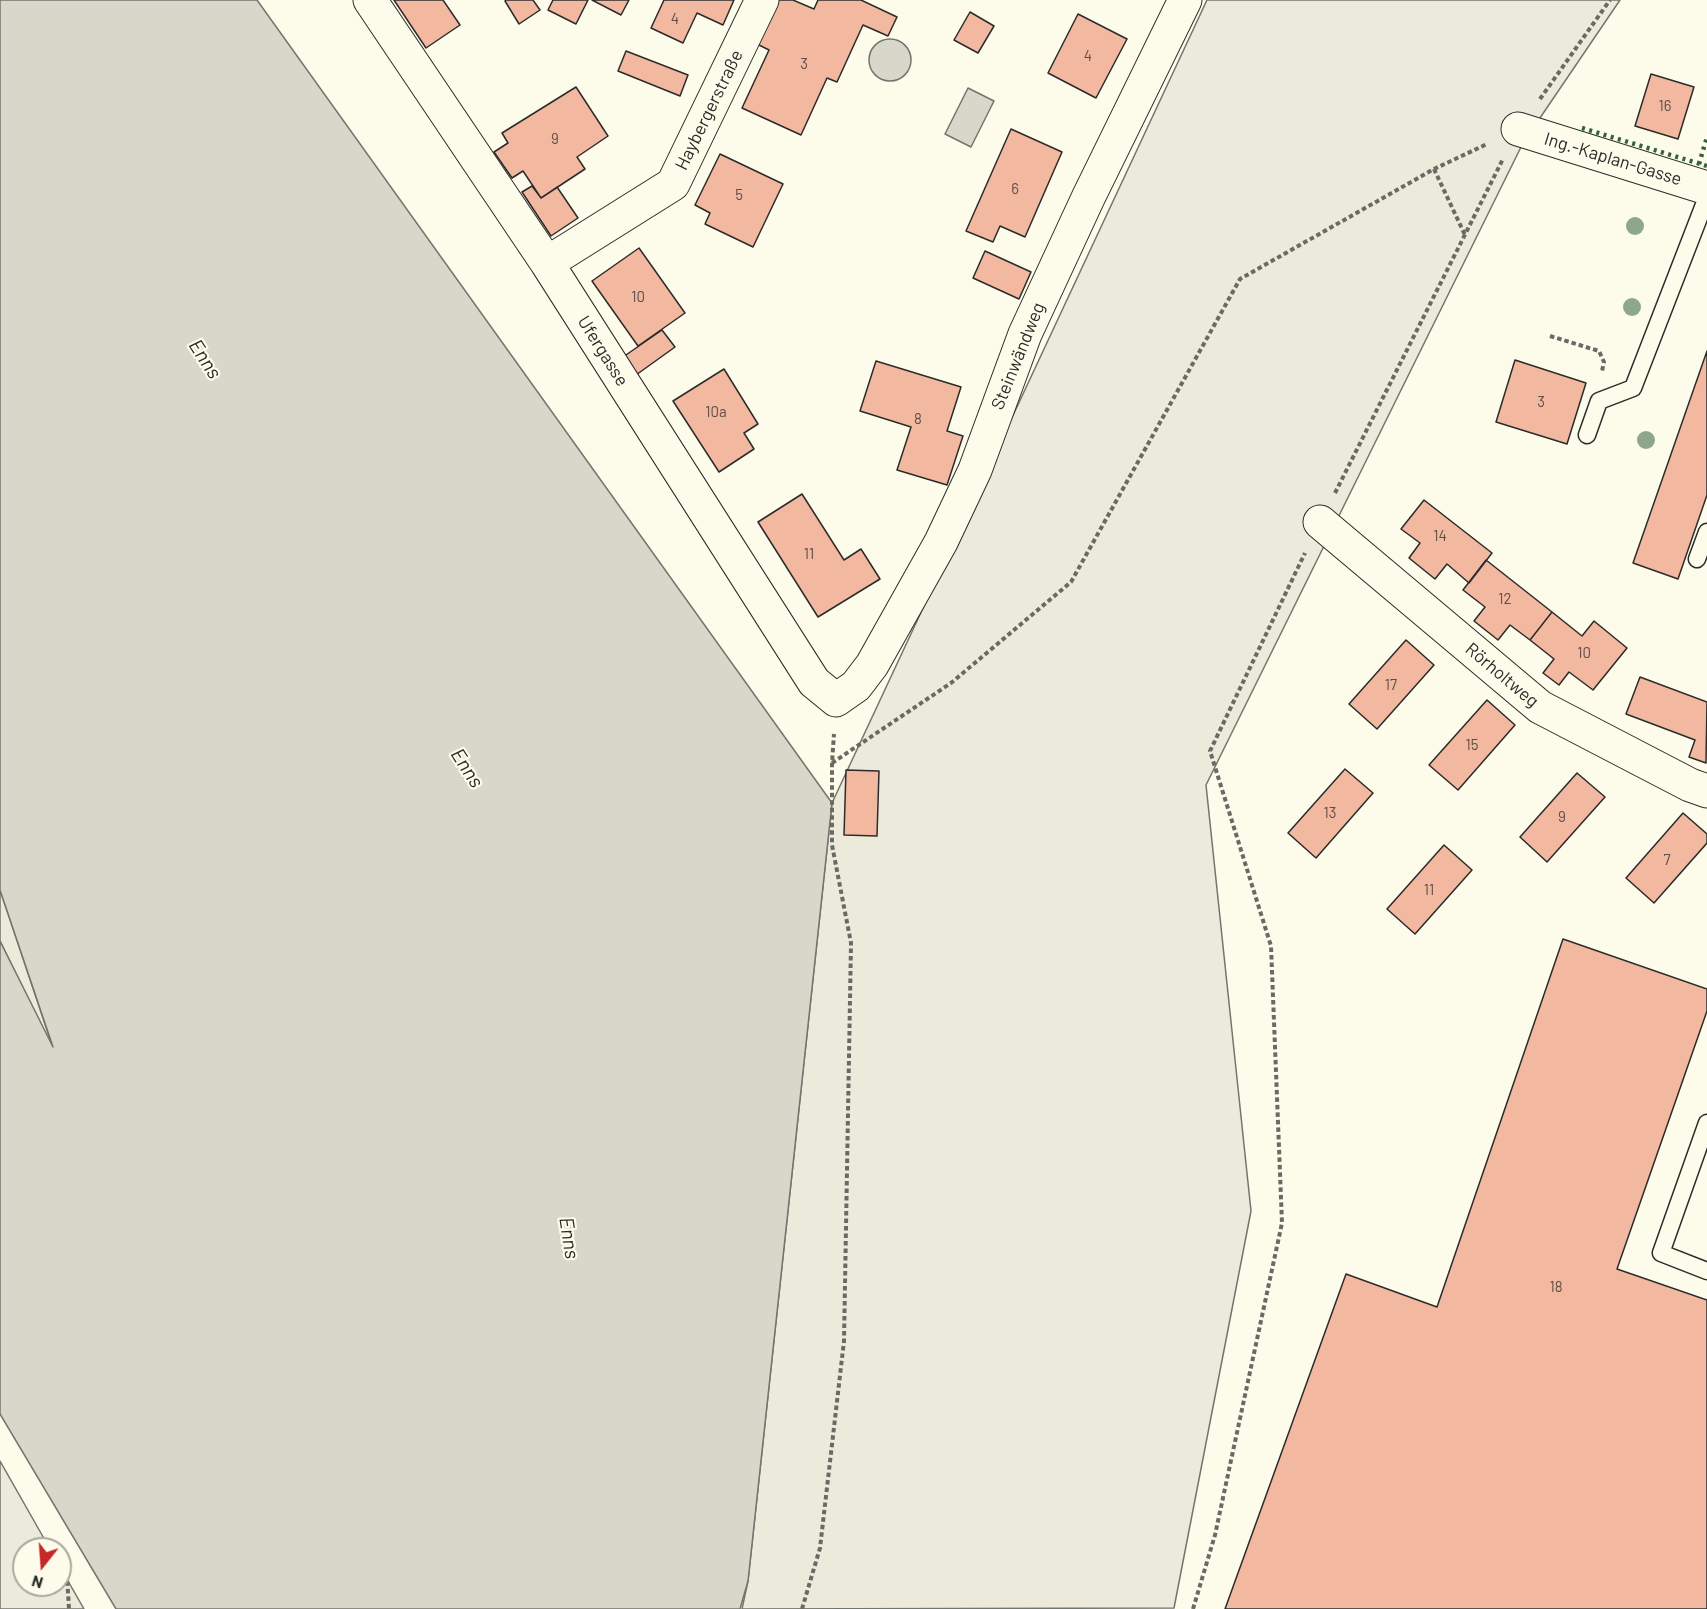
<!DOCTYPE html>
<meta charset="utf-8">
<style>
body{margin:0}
#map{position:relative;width:1707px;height:1609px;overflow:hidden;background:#fdfbea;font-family:Barlow,sans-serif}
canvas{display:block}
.north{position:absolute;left:12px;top:1537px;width:60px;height:60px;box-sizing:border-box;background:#fdfbea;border:2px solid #a9a89e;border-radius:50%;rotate:197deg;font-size:16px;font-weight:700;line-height:24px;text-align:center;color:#2b2b2b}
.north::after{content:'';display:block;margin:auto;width:21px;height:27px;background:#c62828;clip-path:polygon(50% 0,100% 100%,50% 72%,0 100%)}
</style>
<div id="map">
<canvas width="1707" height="1609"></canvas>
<div class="north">N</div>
</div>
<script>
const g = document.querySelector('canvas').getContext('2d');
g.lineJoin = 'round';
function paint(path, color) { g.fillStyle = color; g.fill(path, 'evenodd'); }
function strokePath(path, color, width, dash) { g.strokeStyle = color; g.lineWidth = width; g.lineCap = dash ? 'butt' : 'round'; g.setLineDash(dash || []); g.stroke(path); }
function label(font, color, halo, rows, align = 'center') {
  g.font = font + ' Barlow,sans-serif'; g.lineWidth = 4.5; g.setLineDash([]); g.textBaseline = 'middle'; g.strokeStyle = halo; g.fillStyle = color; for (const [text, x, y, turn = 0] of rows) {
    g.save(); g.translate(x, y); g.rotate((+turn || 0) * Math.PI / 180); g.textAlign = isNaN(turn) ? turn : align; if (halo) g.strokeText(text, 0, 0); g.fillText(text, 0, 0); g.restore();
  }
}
const green = new Path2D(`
 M1207,0h413l-97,143 -317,642 45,426 -77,397 -432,1 6,-28 84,-778z
 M0,890l55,164 -55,-113z
 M0,1461l50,88h-26v36h36v-18l24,42h-84z`);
paint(green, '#ecebdb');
strokePath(green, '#74746e', 1.5);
const water = new Path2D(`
 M0,0h257l575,803 -84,778 -8,28h-624l-116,-195v-473l53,106 -53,-157z
 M869 60a21 21 0 1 1 42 0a21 21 0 1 1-42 0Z
 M968,88l26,13 -23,46 -26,-13z`);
paint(water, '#d8d7c9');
strokePath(water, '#74746e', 1.5);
const building = new Path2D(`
 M394,0h49l17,25 -34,23z
 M506,0h27l7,10 -21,14 -14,-23z
 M553,0h35l-12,24 -28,-14z
 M592,0h37l-8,15z
 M664,0h70l-11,25 -26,-12 -14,30 -32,-15z
 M778,0h15l21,9 4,-9h43l36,17 -9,19 -25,-11 -26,57 -10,-4 -26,57 -59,-27 27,-58 -12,-6z
 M970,12l24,14 -16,27 -24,-13z
 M1078,14l49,25 -31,59 -48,-25z
 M626,51l62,24 -8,21 -62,-25z
 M1651,74l43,13 -16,52 -43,-13z
 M576,87l32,49 -31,21 8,12 -44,29 -18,-27 -11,7 -18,-26 14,-9 -6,-10z
 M1011,129l51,23 -37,85 -25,-11 -7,16 -27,-11z
 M720,154l63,30 -30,63 -48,-23 5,-11 -15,-8z
 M532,186l9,12 16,-11 21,31 -27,18 -29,-44z
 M639,248l46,65 -47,33 -46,-65z
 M985,251l46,21 -12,27 -46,-21z
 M662,330l13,17 -39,28 -13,-18z
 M1707,351v144l-29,84 -45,-16z
 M1515,360l71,23 -19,61 -71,-22z
 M876,361l85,26 -14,44 16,5 -16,49 -50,-15 14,-43 -51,-16z
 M724,369l34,55 -14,9 10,16 -35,23 -46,-71z
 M802,494l42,66 17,-11 19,30 -62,38 -60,-95z
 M1424,500l68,53 -23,30 -22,-19 -12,15 -26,-21 11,-15 -19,-14z
 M1486,560l66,52 -22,28 -20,-15 -12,15 -24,-19 11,-14 -22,-17z
 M1552,612l30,24 12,-15 33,27 -34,42 -24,-18 -10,13 -16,-12 11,-14 -24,-19z
 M1406,640l28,25 -57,64 -28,-25z
 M1640,677l67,25 -1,61 -17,-6 6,-17 -69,-26z
 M1487,700l28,25 -57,65 -29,-25z
 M1345,769l28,24 -57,65 -28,-25z
 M846,770l33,1 -2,65 -33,-1z
 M1577,773l28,24 -58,65 -27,-25z
 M1683,813l24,21v9l-53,60 -28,-25z
 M1444,845l28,25 -57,64 -28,-25z
 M1563,939l144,50v22l-90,258 90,31v309h-482l121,-335 91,33z`);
paint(building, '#f2b8a0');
strokePath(building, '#2b2b2b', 1.5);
const lane = new Path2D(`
 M1587,435l12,-34 34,-13 74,-191
 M1697,559l10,-27
 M1707,1123l-46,130 46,18`);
const street = new Path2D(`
 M370,0l177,263 267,419 22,18 20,-14 16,-21 69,-123 34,-72 50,-136 63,-136 97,-198
 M1518,129l189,59
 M547,263l126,-79 89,-184
 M1320,522l220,185 150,78 17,6`);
strokePath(lane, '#2b2b2b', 19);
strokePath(street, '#2b2b2b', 35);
strokePath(new Path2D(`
 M1540,99l70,-99
 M1434,169l31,66
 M1550,336l49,15 5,11 -2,9
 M1335,493l168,-334
 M832,763l119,-80 120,-101 169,-303 194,-110 53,-25
 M66,1559l3,50
 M802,1609l18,-61 24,-207 7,-398 -19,-98v-82l2,-29
 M1193,1609l22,-74 67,-312 -11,-277 -61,-195 95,-198`), '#6a6964', 4, [4.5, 3]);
strokePath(lane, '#fdfbea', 16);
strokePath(street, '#fdfbea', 33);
strokePath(new Path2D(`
 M1582,128l125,38
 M1699,164l8,-27`), '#34623c', 4.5, [3, 4.5]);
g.fillStyle = '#8ea78a';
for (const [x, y] of [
 [1635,226],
 [1632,307],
 [1646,440]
]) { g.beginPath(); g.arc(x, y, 9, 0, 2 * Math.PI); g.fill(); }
label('15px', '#5d4e48', null, [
 ["4",675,19],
 ["4",1088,56],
 ["3",804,64],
 ["16",1665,106],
 ["9",555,139],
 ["6",1015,189],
 ["5",739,195],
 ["10",638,297],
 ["3",1541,402],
 ["10a",716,412],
 ["8",918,419],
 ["14",1440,536],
 ["11",809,554],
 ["12",1505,599],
 ["10",1584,653],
 ["17",1391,685],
 ["15",1472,745],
 ["13",1330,813],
 ["9",1562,817],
 ["7",1667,860],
 ["11",1429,890],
 ["18",1556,1287]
]);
label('18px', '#2b2b2b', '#fdfbea', [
 ["Haybergerstraße",709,110,-64],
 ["Ing.-Kaplan-Gasse",1613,159,17],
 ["Ufergasse",603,351,58],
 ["Steinwändweg",1018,356,-68],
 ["Rörholtweg",1502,675,40]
]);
label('italic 20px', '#2b2b2b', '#fdfbea', [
 ["Enns",205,359,57],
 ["Enns",467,768,57],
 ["Enns",569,1238,81]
]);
</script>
